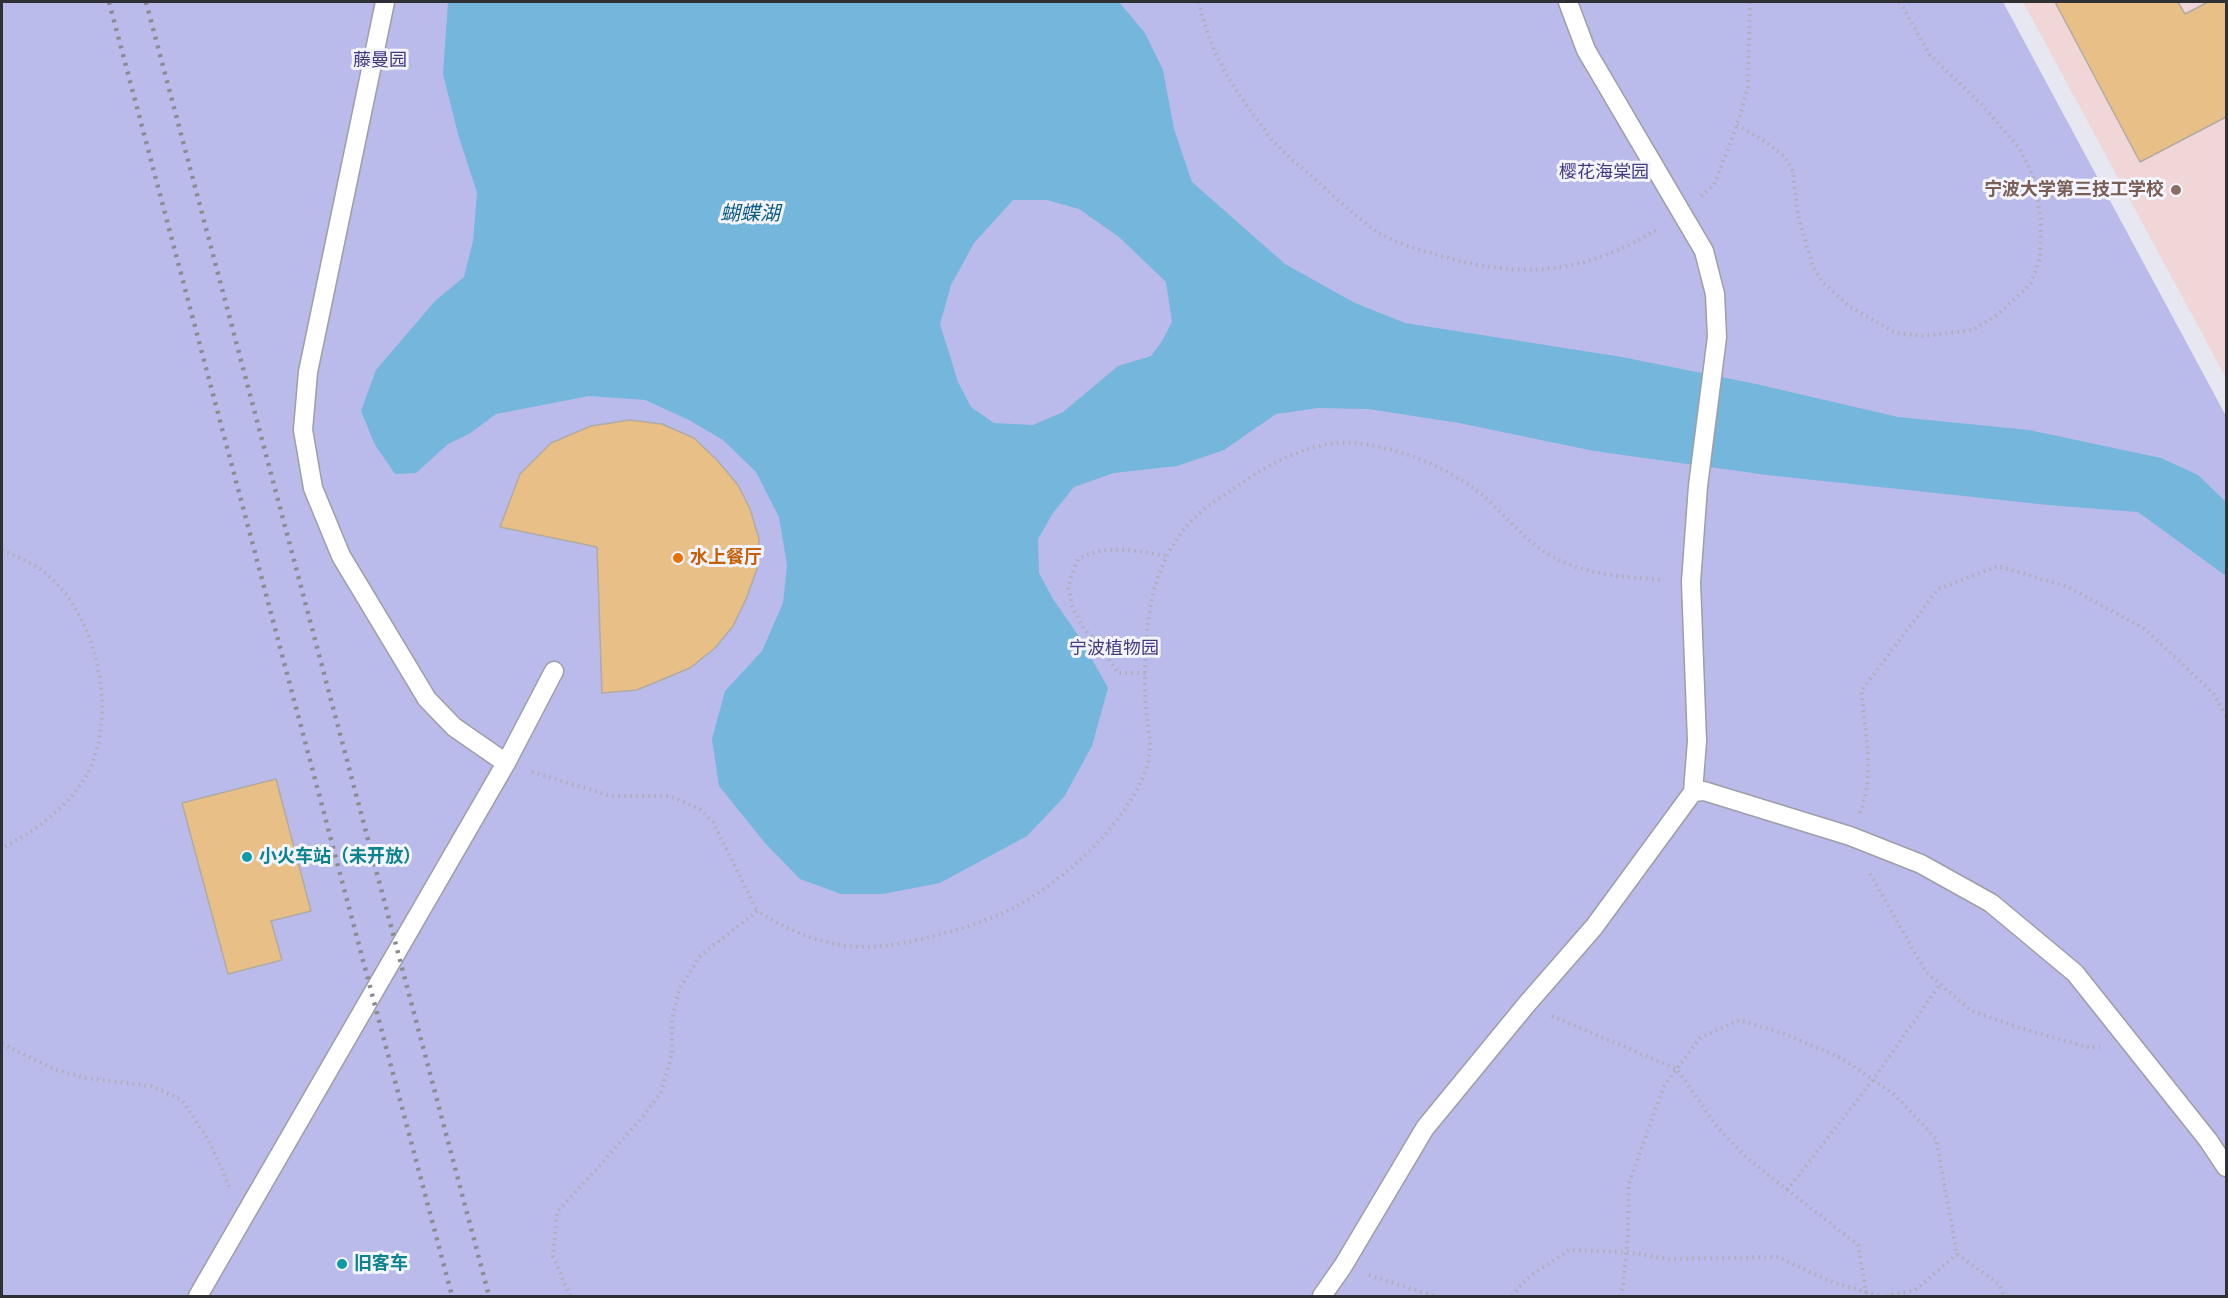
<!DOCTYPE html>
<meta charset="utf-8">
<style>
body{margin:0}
#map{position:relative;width:2228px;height:1298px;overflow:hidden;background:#e6e7f1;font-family:"PT Sans",sans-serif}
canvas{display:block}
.frame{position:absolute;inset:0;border:3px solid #2f3033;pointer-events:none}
</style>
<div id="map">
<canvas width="2228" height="1298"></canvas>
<div class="frame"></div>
</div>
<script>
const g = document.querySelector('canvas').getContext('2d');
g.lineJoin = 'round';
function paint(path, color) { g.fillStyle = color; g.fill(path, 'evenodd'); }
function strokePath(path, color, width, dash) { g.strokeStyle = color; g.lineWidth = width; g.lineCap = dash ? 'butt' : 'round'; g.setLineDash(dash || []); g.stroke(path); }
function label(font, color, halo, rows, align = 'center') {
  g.font = font + ' "PT Sans","Noto Sans SC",sans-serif'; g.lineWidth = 6; g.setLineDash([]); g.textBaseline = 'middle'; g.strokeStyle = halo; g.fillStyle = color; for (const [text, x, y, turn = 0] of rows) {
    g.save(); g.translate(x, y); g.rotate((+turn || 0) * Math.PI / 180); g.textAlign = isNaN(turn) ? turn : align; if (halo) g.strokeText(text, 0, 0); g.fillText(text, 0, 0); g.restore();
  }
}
paint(new Path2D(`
 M2023,2h203v376z`), '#f1d6d7');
paint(new Path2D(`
 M2,2h2001l223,414v880h-2224z`), '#babbea');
paint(new Path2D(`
 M448,2h671l26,31 18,37 11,59 18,53 93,82 70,39 50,20 217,34 134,27 142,33 131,13 132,28 37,17 28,27v74l-88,-64 -90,-7 -281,-30 -173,-24 -135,-28 -91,-14 -50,-1 -42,6 -52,36 -47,16 -63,7 -40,14 -21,26 -15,26 1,34 14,26 27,39 28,50 -16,58 -28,51 -37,39 -87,47 -57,11h-42l-41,-15 -35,-36 -46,-57 -7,-47 13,-48 37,-40 21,-48 4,-38 -8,-48 -23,-45 -33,-32 -34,-20 -44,-20 -56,-4 -93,18 -27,20 -21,10 -32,29 -21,1 -20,-29 -14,-34 15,-41 59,-69 29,-24 9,-36 4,-48 -19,-59 -15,-60zM1013,200h34l32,9 40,28 47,45 6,40 -10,19 -11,15 -33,10 -55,46 -30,13 -39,-2 -23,-16 -13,-25 -18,-58 11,-39 23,-42z`), '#75b6dd');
const building = new Path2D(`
 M2055,2h123l7,12 23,-12h18v115l-86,45z
 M630,420l32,4 32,14 23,22 21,25 12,24 9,30 -2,30 -11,30 -13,27 -18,22 -25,20 -53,22 -35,3 -5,-146 -97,-20 20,-53 31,-31 40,-17z
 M276,779l35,132 -40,10 11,39 -54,14 -46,-171z`);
paint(building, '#e8bf86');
strokePath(building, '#b1aba3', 1.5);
const lane = new Path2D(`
 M385,2l-77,370 -5,58 10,58 28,68 86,143 27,28 52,36
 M1693,792l11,-1 146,45 71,28 70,39 84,70 133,167 18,27
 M198,1296l308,-533 48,-92
 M1322,1296l21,-30 82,-138 101,-123 68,-78 99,-135 4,-51 -6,-159 7,-96 19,-149 -2,-43 -11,-43 -118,-201 -18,-48`);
strokePath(lane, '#9d9ea7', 21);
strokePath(new Path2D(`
 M1199,2c9,44 30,81 57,116 8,10 14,21 23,29 9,10 20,18 30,27 22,19 46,43 70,59 17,10 40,17 59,22 82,25 149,19 221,-27
 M1737,125l29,17 19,15 8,15 5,44 15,51 9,15 28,25 46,26 28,3 49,-6 24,-15 33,-30 10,-26 1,-40 -8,-43 -14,-28 -36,-42 -54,-52 -29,-52
 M1701,196l13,-11 23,-60 11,-38 2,-85
 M2,550c16,7 34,14 47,26 49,44 68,135 40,195 -11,21 -33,43 -53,57 -11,8 -23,13 -34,21
 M1145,673h-27l-18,-28 -16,-16 -11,-20 -5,-23 10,-27c29,-15 56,-9 87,-3
 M532,772l79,24h58l31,13 13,13 44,89
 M1860,813c15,-37 5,-83 1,-122l77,-102 60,-23 70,21 77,42 68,64 13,23
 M1870,874l56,98 44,38 50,18 71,20 9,-1
 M1552,1016l125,53 40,58 31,32 110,86 8,47 -3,4
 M2,1044l54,26 30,8 65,8 31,14 27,41 21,47
 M1787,1190l86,-110 67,-96
 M1369,1275l65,21
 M570,1296l-17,-40 4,-44 44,-48 41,-46 19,-26 11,-38v-34l7,-30 20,-33 58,-46c32,21 73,37 112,36 37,-1 114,-22 146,-40 50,-27 114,-85 132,-141 6,-20 1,-36 -1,-56 -1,-12 -1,-25 -1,-38 1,-63 9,-123 62,-165 8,-7 18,-12 26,-18 28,-20 56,-36 90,-44 49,-11 128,21 164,54 23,22 43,47 72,61 33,16 69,17 105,20
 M1512,1296l14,-17 43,-29 58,2 42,7 109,-2 54,25 48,14
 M1620,1296l3,-10 5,-52 1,-51 35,-97 36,-48 39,-18 46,14 56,24 54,37 41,44 21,115 42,30 5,12
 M1886,1296l29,-6 42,-36`), '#acadb5', 4, [1.5, 4.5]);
strokePath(lane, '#fff', 18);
strokePath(new Path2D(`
 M109,2l343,1294
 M146,2l343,1294`), '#8b8c92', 4.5, [3, 6]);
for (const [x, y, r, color] of [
 [2176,190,6,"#8d6e63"],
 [678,558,6,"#e8710a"],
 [247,857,6,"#0f9aa8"],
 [342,1264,6,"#0f9aa8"]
]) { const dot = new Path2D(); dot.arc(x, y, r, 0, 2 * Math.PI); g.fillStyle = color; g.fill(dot); strokePath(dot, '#f3f4fe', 2); }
label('18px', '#423b83', '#f3f4fe', [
 ["藤曼园",380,61],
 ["樱花海棠园",1604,173],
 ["宁波植物园",1114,649]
]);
label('bold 18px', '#785e54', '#f3f4fe', [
 ["宁波大学第三技工学校",2164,190]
], 'right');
label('bold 18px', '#c56008', '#f3f4fe', [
 ["水上餐厅",690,558]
], 'left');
label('bold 18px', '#0d838f', '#f3f4fe', [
 ["小火车站（未开放）",259,857],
 ["旧客车",354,1264]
], 'left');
label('italic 20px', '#0a5c82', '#f3f4fe', [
 ["蝴蝶湖",750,214]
]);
</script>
